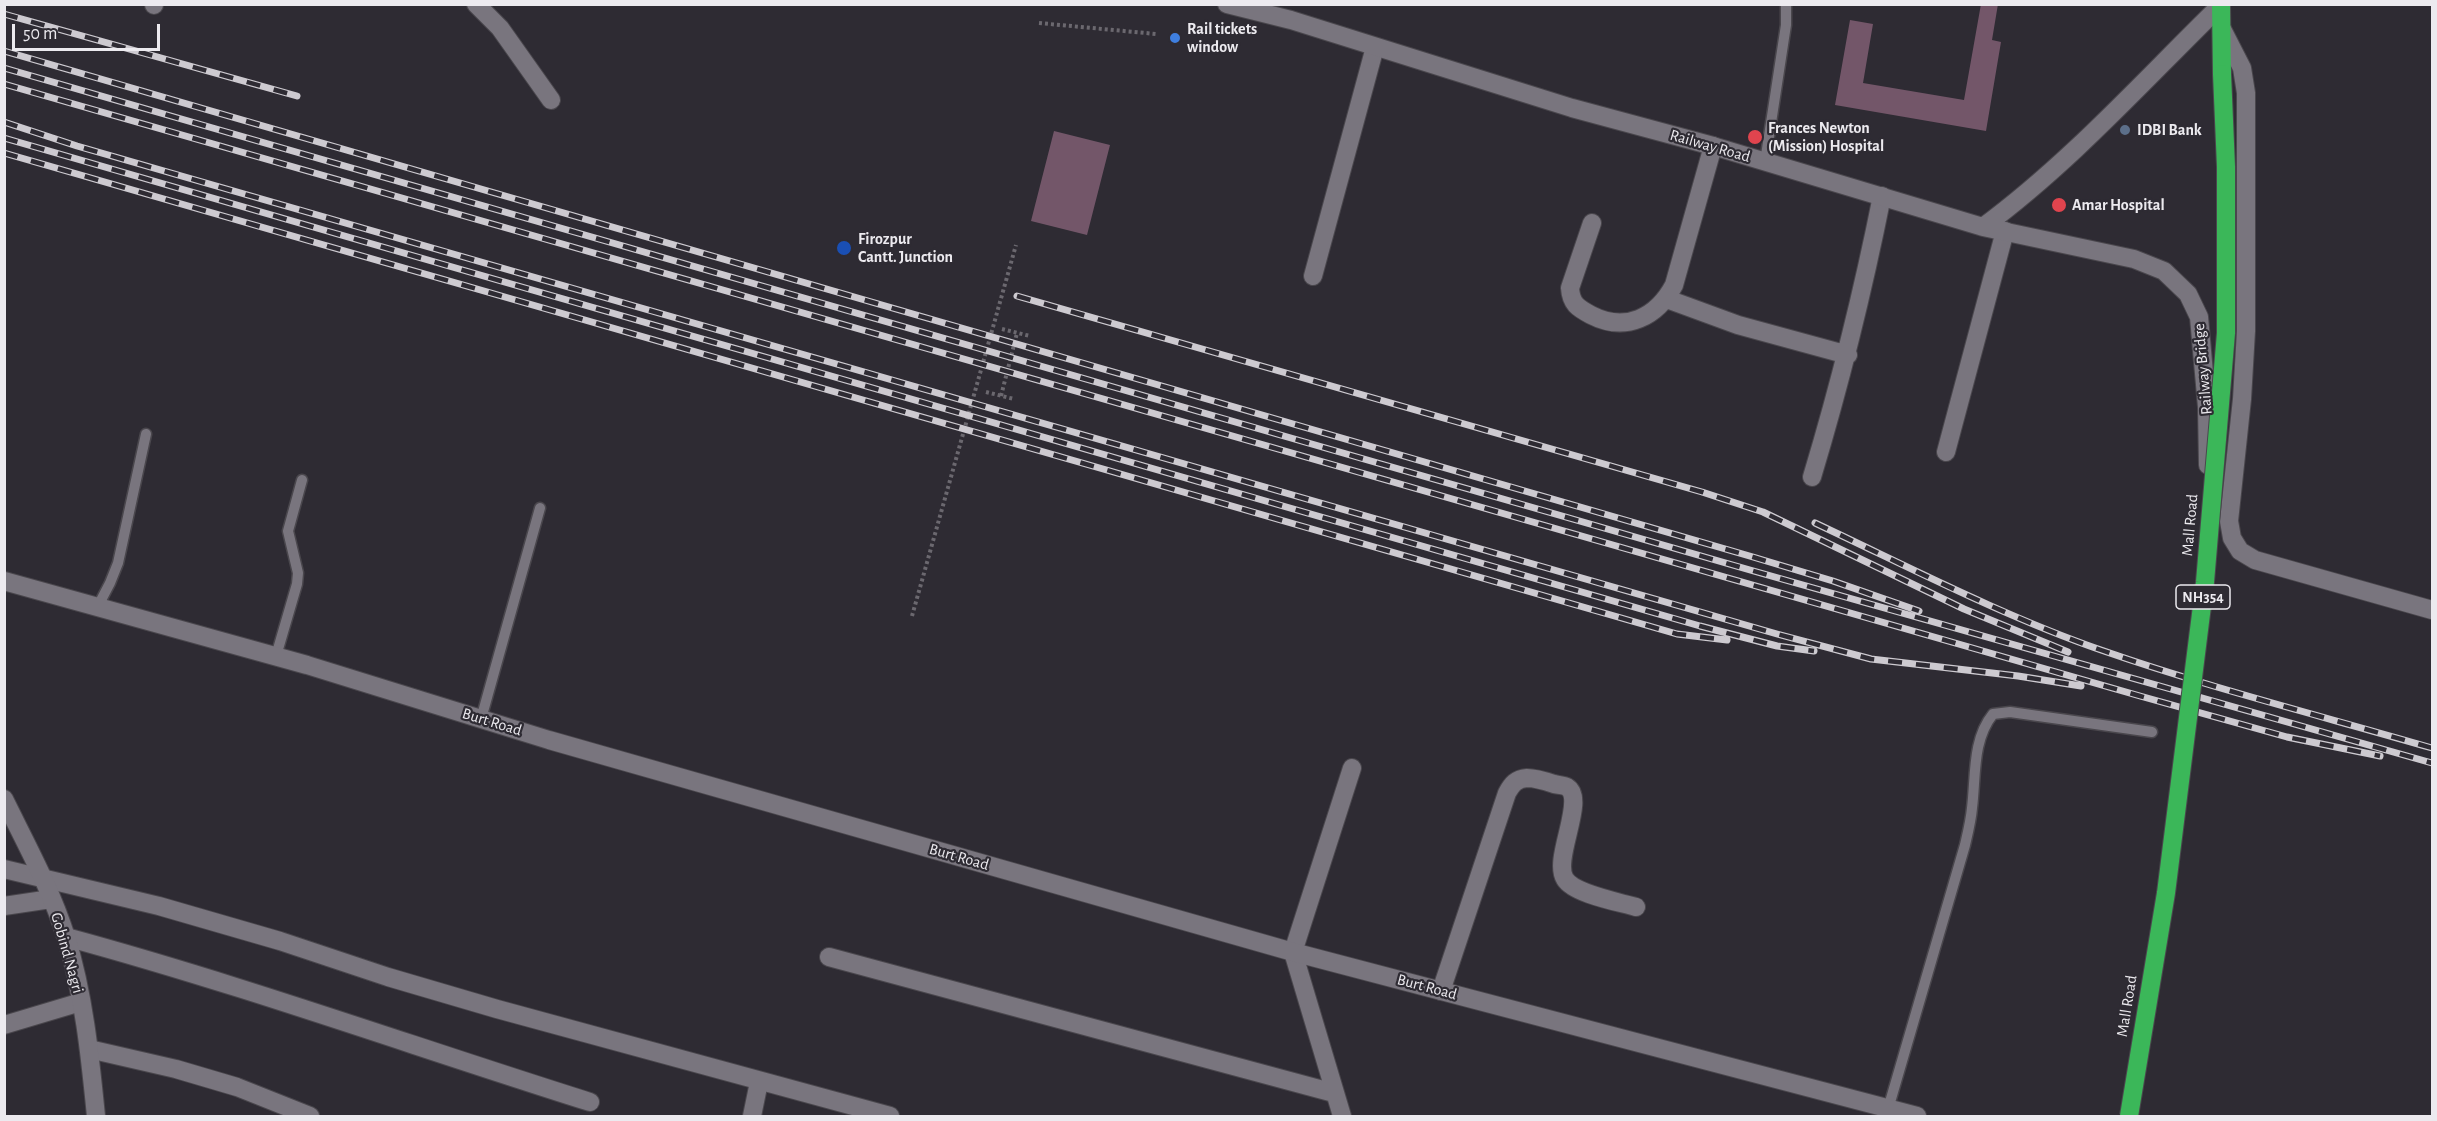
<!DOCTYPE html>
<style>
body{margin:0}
#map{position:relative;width:2437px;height:1121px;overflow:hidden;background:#2e2b33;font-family:"Alegreya Sans",sans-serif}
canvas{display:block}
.frame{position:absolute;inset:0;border:6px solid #eceaef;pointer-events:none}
.scale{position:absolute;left:12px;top:24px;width:148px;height:27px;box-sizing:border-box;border:3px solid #eceaef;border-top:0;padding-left:8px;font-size:18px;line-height:21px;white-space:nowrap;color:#eceaef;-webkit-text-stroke:4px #2e2b33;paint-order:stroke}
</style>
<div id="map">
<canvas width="2437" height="1121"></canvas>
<div class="frame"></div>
<div class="scale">50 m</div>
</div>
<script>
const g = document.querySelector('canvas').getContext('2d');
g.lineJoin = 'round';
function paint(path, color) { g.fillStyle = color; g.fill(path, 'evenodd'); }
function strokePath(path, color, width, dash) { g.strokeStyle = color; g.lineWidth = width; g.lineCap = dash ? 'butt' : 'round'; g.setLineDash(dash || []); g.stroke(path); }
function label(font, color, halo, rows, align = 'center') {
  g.font = font + ' "Alegreya Sans",sans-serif'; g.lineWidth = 4.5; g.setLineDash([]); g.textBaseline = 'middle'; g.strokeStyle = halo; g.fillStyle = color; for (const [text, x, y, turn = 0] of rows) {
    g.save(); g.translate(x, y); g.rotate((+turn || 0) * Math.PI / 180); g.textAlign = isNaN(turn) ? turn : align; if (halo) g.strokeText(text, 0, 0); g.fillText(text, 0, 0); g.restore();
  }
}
paint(new Path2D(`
 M1981,4h17l-6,36 9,2 -15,89 -151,-26 15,-85 23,4 -10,59 101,17z
 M1054,131l56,14 -23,90 -56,-14z`), '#735669');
const lane = new Path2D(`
 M1765,162l21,-137v-21
 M98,606l12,-23 8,-20 28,-129
 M276,656l21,-72 1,-11 -10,-42 14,-51
 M481,719l59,-211
 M1888,1109l77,-264c3,-13 6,-25 7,-37 4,-32 0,-68 21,-94l17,-2 142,20`);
const street = new Path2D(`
 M476,4l24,24 51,72
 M154,5v-1
 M2222,29l20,39 4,25v238l-4,68 -13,122 3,17 8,13 15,9 177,50
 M1592,223l-22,65c1,16 8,20 21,27 35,18 66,2 83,-30l39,-139
 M1313,276l62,-229
 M1667,299l71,26 110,30
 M1946,452l59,-221
 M1812,477c28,-93 51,-186 70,-281
 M4,869l155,37 121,35 108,36 109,32 393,107
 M4,906l47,-7
 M66,937c177,48 349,110 524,165
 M829,957l505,136
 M1441,991l66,-198c5,-9 9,-14 20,-15 9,0 18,3 27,6 4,1 10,1 13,3 20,12 -15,72 -2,92 9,15 54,23 71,28
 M4,1025l77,-23
 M89,1049l87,20 61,18 73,29
 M752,1116l7,-34
 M1342,1116l-49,-164 59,-184`);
const secondary = new Path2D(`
 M1227,4l64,16 281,88 141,38 270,81c88,-65 161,-147 238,-222
 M1983,227l151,32 30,12 24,23 11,23 8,90 1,58
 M4,581l303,84 242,75 744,212 624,164
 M4,799c22,45 47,90 62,138 18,58 24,119 30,179`);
const highway = new Path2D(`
 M2221,4l1,70`);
strokePath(lane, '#4a474d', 13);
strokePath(street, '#4a474d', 20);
strokePath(secondary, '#4a474d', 20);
strokePath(highway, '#4a474d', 20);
strokePath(new Path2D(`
 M1039,23l117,11
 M1002,329l28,7
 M986,392l28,7
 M1001,396l16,-63
 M912,616l104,-371`), '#6b686f', 4, [3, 3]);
strokePath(lane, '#79757e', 10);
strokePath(street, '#79757e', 18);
strokePath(secondary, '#79757e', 18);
strokePath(highway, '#3bb759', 18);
const rail = new Path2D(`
 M4,14l293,82
 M4,51l1749,506 80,24 86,30
 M4,68l1746,502 682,193
 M4,84l2136,612 147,41 93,19
 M4,122l73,24 1700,488 94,25 147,17 63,10
 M4,138l1696,488 77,20 37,5
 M4,153l1673,481 50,6
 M1017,296l685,196 61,20 201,97 104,43
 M1815,523c94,44 188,93 286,127 109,38 221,66 331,98`);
strokePath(rail, '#cdcad0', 7);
strokePath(rail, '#2e2b33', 4.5, [14]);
const highwayBridge = new Path2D(`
 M2129,1116l37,-223 39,-311 21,-249v-166l-4,-93`);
strokePath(highwayBridge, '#4a474d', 20, []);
strokePath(highwayBridge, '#3bb759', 18);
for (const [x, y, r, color] of [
 [1175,38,6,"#3f7fe0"],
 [2125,130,6,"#5c6f8a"],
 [1755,137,8,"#e0444e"],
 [2059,205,8,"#e0444e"],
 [844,248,8,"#1a4fb4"]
]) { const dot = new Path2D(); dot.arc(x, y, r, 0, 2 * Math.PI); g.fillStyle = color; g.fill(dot); strokePath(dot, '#2e2b33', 2); }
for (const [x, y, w] of [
 [2203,597,54]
]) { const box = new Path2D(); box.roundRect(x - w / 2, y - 12, w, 24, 4.5); g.fillStyle = '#2e2b33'; g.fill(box); strokePath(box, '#eceaef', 1.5); }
label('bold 15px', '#eceaef', null, [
 ["NH354",2203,597]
]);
label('bold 16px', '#eceaef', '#2e2b33', [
 ["Rail tickets",1187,29],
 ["window",1187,47],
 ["Frances Newton",1768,128],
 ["(Mission) Hospital",1768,146],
 ["IDBI Bank",2137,130],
 ["Amar Hospital",2072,205],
 ["Firozpur",858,239],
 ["Cantt. Junction",858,257]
], 'left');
label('16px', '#eceaef', '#2e2b33', [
 ["Railway Road",1710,146,16],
 ["Railway Bridge",2203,369,-95],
 ["Mall Road",2190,525,-85],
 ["Burt Road",492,722,17],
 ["Burt Road",959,857,16],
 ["Gobind Nagri",67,953,74],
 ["Burt Road",1427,987,15],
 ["Mall Road",2127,1006,-81]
]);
</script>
